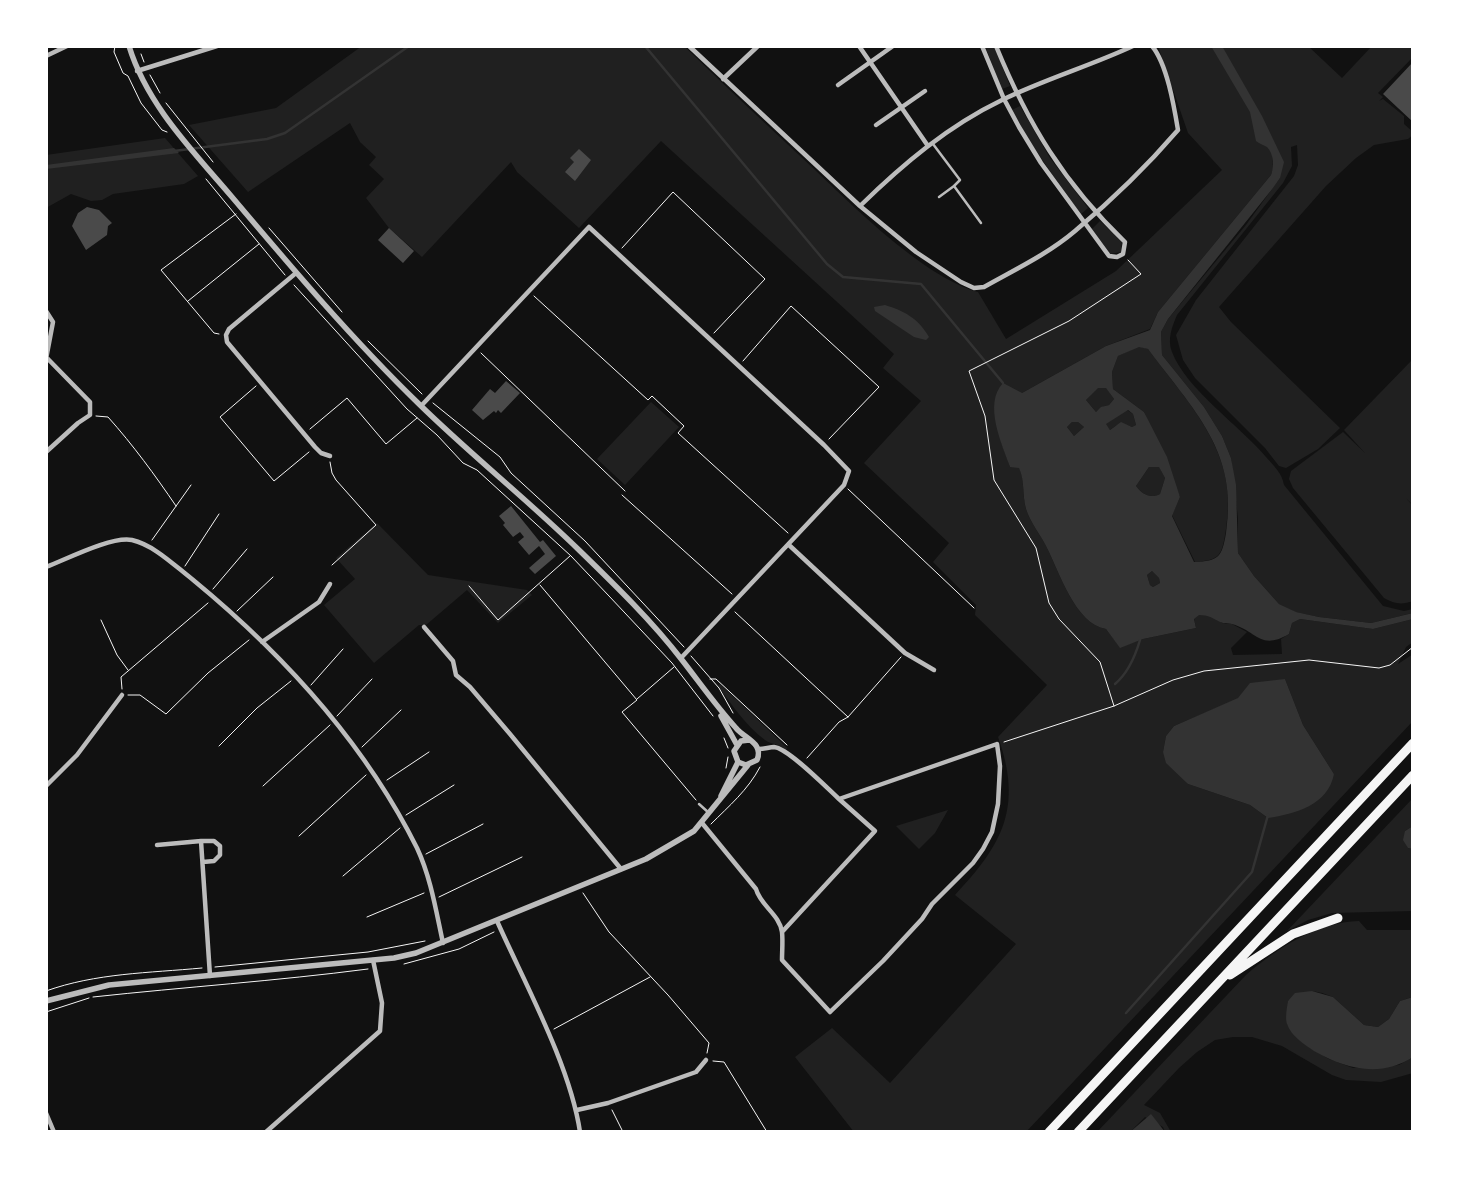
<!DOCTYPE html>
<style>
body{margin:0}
#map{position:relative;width:1459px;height:1178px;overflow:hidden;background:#111;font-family:Helvetica,sans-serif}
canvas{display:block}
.frame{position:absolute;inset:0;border:48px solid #fff;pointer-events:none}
</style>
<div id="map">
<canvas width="1459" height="1178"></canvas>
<div class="frame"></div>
</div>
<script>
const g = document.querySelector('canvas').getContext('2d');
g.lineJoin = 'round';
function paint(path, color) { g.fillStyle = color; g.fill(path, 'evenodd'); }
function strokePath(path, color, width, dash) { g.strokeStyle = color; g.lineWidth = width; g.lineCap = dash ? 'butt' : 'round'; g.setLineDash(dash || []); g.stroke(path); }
paint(new Path2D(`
 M362,46h322c43,42 87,83 130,123 41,39 110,108 164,123l28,47 110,-68 106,-101 -34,-37 -30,-87h150l34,32 30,-32h41v11l-35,36 5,4 -4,4 4,-2 21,17v8l9,8v3l-5,4 -34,6 -18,13 -30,28 -107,121 12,15 109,106 -22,21 -32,19 -7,-2 -14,-18 -70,-70 -12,-18 -7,-25 20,-35 98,-124 4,-11 -1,-20 -6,2 1,19 -9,17 -106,132c-5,12 -10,24 -5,37 14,37 68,74 94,105 8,9 16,16 18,28l99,121 21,5 9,-2v4l-42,10 -52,-6 -24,-5 -16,-8 -25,-28 -16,-23v-35l-7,-60 -9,-22 -18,-29 -42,-52 -1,-23 7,-13 78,-94 34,-47 -8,-23 1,14 -2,6 -113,137 -8,17 -44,17 -84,47 -21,48 9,26h9c6,14 3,28 7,42 4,13 14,25 20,37 13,25 29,78 60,83l14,18 23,-8 53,-11 -2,-10 4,-3h12l12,8 10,1 15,8 -16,16 2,7 49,-1 -1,-15 8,-5 3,-11 8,-4 73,10 40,-10v23l-7,5 -8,17 15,-10v67l-387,411h-172l-59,-75 37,-29 58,55 126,-139 -61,-49c48,-51 68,-88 43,-158l49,-52 -72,-70 1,-10 -43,-43 16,-19 -85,-80 57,-62 -38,-33 11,-14 -233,-213 -82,87 -62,-56 -6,-10 -89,95 -33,-29 -23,-30 18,-19 -15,-14 7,-8 -16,-15 -10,-19 -102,69 -59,-67 87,-17zM1285,679l18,46 31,49 -66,44 -18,-13 -62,-21 -25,-32 3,-16 8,-10z
 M985,46h9l16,40 -8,3z
 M1020,106l30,52 38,50 -7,6c-25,-34 -49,-67 -69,-104z
 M165,138l33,38 -14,8 -71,10 -11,6 -11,1 -20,-7 -25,14v-53z
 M1100,221l22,21 -1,10 -11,2 -18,-25z
 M1139,346l9,3c42,57 91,103 78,180 -4,26 -5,31 -31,33l-23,-47 8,-18 -36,-85 -31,-23 -1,-17 6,-16z
 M1413,359v146l-7,-7 7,8v95c-11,4 -19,3 -29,-3l-91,-110 -4,-9 2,-8 52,-39 22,21 -21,-23z
 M1098,387h8l8,12 -5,6 -4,1 -9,6 -10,-12z
 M651,402l28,25 -54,58 -28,-26z
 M1127,410l6,4 3,11 -4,2c-11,-4 -12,-5 -22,3l-5,-6z
 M1072,422h6l6,5 -10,9 -7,-9z
 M1159,466l6,12 -5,16c-10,5 -18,0 -24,-8l13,-19z
 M377,523l51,52 99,15 5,5 -34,28 -31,-33 -41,35h-7l-45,38 -50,-58 31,-26 -19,-21z
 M1152,571l7,7 1,5 -7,4 -3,-2 -3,-10z
 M720,684l59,56 8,8 -1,2c-9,-8 -15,-5 -21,-10 -20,-15 -33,-35 -47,-54z
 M1413,798v28l-8,5 3,17 5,1v62l-81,2 -24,7 -21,11z
 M948,810l-13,23 -16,16 -23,-23z
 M1359,921l8,9h46v67l-13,4 -11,18 -11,8 -14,-2 -31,-28 -11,-4 -10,-2 -24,10 -1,23 9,13 11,9 22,13 24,9 46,-3 14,-8v16l-32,9 -35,-2 -14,-5 -50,-29 -30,-9h-19l-18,3 -18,12 -18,16 -35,37 16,8 11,19h-6l-2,-5 -18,-10 -15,15h-33l149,-157c30,-26 71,-53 113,-54z`), '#202020');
paint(new Path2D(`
 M1211,46h11l40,70 22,46 -4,16 -7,10 -105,131 -7,13 1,23 42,52 18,29 9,22 5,27 2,68 16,23 25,28 17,8 23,5 52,6 42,-10v6l-40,10 -73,-10 -8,4 -3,11c-29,17 -32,-3 -57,-10 -4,-1 -8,0 -12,-2 -8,-4 -11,-7 -21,-7l-5,4 2,9 -53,11 -23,9 -14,-19c-31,-5 -47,-58 -60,-83 -6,-12 -16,-24 -20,-37 -4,-14 -1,-28 -7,-41l-9,-1c-8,-23 -27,-63 -7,-84l19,10 84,-47 44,-16 8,-18 113,-137c3,-7 3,-22 -4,-28 -3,-2 -7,-3 -11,-6l-6,-29zM1139,347l9,2c45,61 91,102 78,184 -4,24 -7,28 -32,29l-22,-46 8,-19 -13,-40 -23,-45 -31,-23 -1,-17 6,-16zM1098,388h8l8,11 -5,6 -8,2 -5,5 -10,-12zM1128,410l5,4 3,11 -4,2 -11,-5 -11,8 -4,-6zM1072,422h6l6,5 -10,9 -7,-9zM1149,467h10l6,11 -5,16c-10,5 -18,0 -24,-8zM1152,571l7,7 1,5 -7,4 -3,-2 -3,-10z
 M174,148l5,5 -133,16v-4z
 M885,305c19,6 33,13 44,32l-3,3 -12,-3 -39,-26 -1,-4z
 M1285,679l18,46 31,49c-6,31 -39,40 -66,44l-18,-13 -62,-21 -22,-21 -3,-11 3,-16 8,-10 64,-28 12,-15z
 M1413,826v23l-5,-1 -5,-8 2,-9z
 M1312,991l21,6 31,28 14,2 11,-8 11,-18 13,-4v60c-32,21 -68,12 -99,-6 -9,-6 -23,-15 -27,-27 -2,-6 0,-17 1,-23l7,-8z
 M1151,1114l14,18h-35z`), '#333');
strokePath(new Path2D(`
 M645,46l182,218 16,13 78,7 82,99
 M174,151l93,-12 18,-6 124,-87
 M1115,684c13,-11 20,-27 25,-44
 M1126,1013l126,-141 16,-57`), '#333', 2.5);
paint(new Path2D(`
 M1413,62v60l-30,-28z
 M579,149l12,11 -16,21 -10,-9 9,-10 -4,-4z
 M87,207l12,3 13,13 -4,3 -1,9 -21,15 -14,-24 6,-13z
 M389,228l25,23 -11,12 -25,-23z
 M506,381l14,12 -19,20 -3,-3 -2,3 -2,-2 -11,9 -11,-10 18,-21 5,4z
 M511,506l29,36 3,-2 13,16 -21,18 -6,-6 16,-14 -6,-8 -10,9 -11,-13 6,-5 -4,-5 -7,5 -10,-12 2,-2 -6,-7z`), '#4a4a4a');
strokePath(new Path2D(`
 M115,46l-1,6 9,21 5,3 13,27 21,27 5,2
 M141,54l3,8
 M150,75l10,18
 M166,103l47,59
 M206,179l79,96
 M269,228l73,84
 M622,248l51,-56 92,87 -51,54
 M294,285l113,124 30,26 26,28 14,7 94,86 38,40 63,67 41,53
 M534,296l114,104 4,-4 32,30 -6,7 110,100
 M188,301l71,-57
 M219,334l-5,-1 -53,-63 75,-56
 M368,341l54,53
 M481,353l144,138
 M743,361l48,-55 88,81 -50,52
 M256,386l-36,31 54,64 35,-29
 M433,403l67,54 11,16 74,68 99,106
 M96,416l12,1c25,28 47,58 68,89
 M310,429l37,-31 39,46 31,-26
 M330,462l2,11 4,7 40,45 -44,40
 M848,489l126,119
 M622,495l110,99
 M152,540l39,-55
 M185,566l34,-52
 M540,585l97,115 -15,12 74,88
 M469,586l29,34 72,-64
 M213,589l34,-40
 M237,611l36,-34
 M735,612l113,105
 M101,620l16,35 11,15
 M691,656l28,32 14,25
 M710,679h6l71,66
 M311,685l32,-36
 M122,689l-1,-12 87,-74
 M128,695h12l26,19 42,-41 41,-33
 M637,699l37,-32
 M1114,706l-14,-44 -41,-43 -10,-16 -13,-55 -42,-68 -9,-64 -16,-45 100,-50 72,-47 -13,-14
 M337,716l35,-37
 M724,738l4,10
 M1004,742l110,-36 59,-26 31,-9 105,-11 70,8 11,-3 23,-18
 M219,746l38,-38 34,-27
 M362,747l39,-37
 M807,758l32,-36 9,-5 53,-60
 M726,768l2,-11
 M387,780l42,-28
 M263,786l67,-61
 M406,815l48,-30
 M711,824c18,-18 37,-34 49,-57
 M299,836l67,-61
 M426,854l57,-30
 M343,876l57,-48
 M583,893l26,39 59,63 41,48 -2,10
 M439,897l83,-40
 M367,917l57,-24
 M404,964l55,-15 35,-17
 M215,967l153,-15 57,-11
 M46,991c50,-18 103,-18 156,-23
 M93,997c92,-10 183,-16 275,-28
 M46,1012l43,-14
 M554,1029l96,-52
 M713,1061l11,1 43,70
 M612,1110l11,22`), '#f5f5f5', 1);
strokePath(new Path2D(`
 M933,144l27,36 -6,6 27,37
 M939,197l15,-11
 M699,804l10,9`), '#bcbcbc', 2.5);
strokePath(new Path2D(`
 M689,46l171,160 56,46 45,30 13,6 10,-1c30,-17 64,-33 91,-56 37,-31 72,-65 103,-101 -4,-24 -11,-66 -26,-84
 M859,46l69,100
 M982,46l22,53 15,28 22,36 68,93 8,1 6,-3 2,-12c-61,-59 -97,-118 -129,-196
 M46,56l21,-10
 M137,71l80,-25
 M723,79l35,-33
 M838,85l55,-39
 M876,125l49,-34
 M860,206c43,-42 88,-80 142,-106 43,-21 88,-34 131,-54
 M296,273l-67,56 -3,6 1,7 88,105 6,6 9,3
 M46,311l7,11 -7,37
 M421,406l168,-179 235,218 25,26 -5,14 -163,173
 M46,452l32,-29 12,-8v-13l-43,-44
 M789,545l116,108 29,17
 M46,567c21,-8 65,-31 86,-27 22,5 43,26 60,39 90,74 173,165 225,269 14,30 19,63 26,95
 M424,627l29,34 3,14 14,12 40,47 111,135
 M262,642l57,-40 11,-18
 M46,786l31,-31 45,-60
 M702,823l54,66c4,16 24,26 26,43 1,9 0,19 0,28l48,52 53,-51 39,-42 10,-15 41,-41 10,-14 9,-17 6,-28 2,-38 -3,-22 -158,55c-12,-11 -51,-51 -65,-52 -4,0 -10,2 -15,2
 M201,841h13l6,5v9l-6,6 -11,1
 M157,845l44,-4 9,135
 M497,921c28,63 73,144 83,211
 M782,932l93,-101 -36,-32
 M577,1110l31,-7 88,-31 10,-12
 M46,1113l8,19
 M266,1132l114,-101 2,-28 -9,-43`), '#bcbcbc', 4.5);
strokePath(new Path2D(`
 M129,46c18,59 64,105 103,151 60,71 120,142 187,207 52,51 109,96 161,147 35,34 72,70 102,109 18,23 34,46 54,68 9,11 28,15 21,32l-11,5 -8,-3 -4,-11 7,-10 8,-1
 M721,716l16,29
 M721,796l17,-34
 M46,1001l63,-16 285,-27 22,-5 230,-94 48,-28 54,-66`), '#bcbcbc', 5.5);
strokePath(new Path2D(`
 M1230,975l63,-41 45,-16
 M1049,1132l364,-389
 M1078,1132l335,-357`), '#f5f5f5', 9);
</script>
